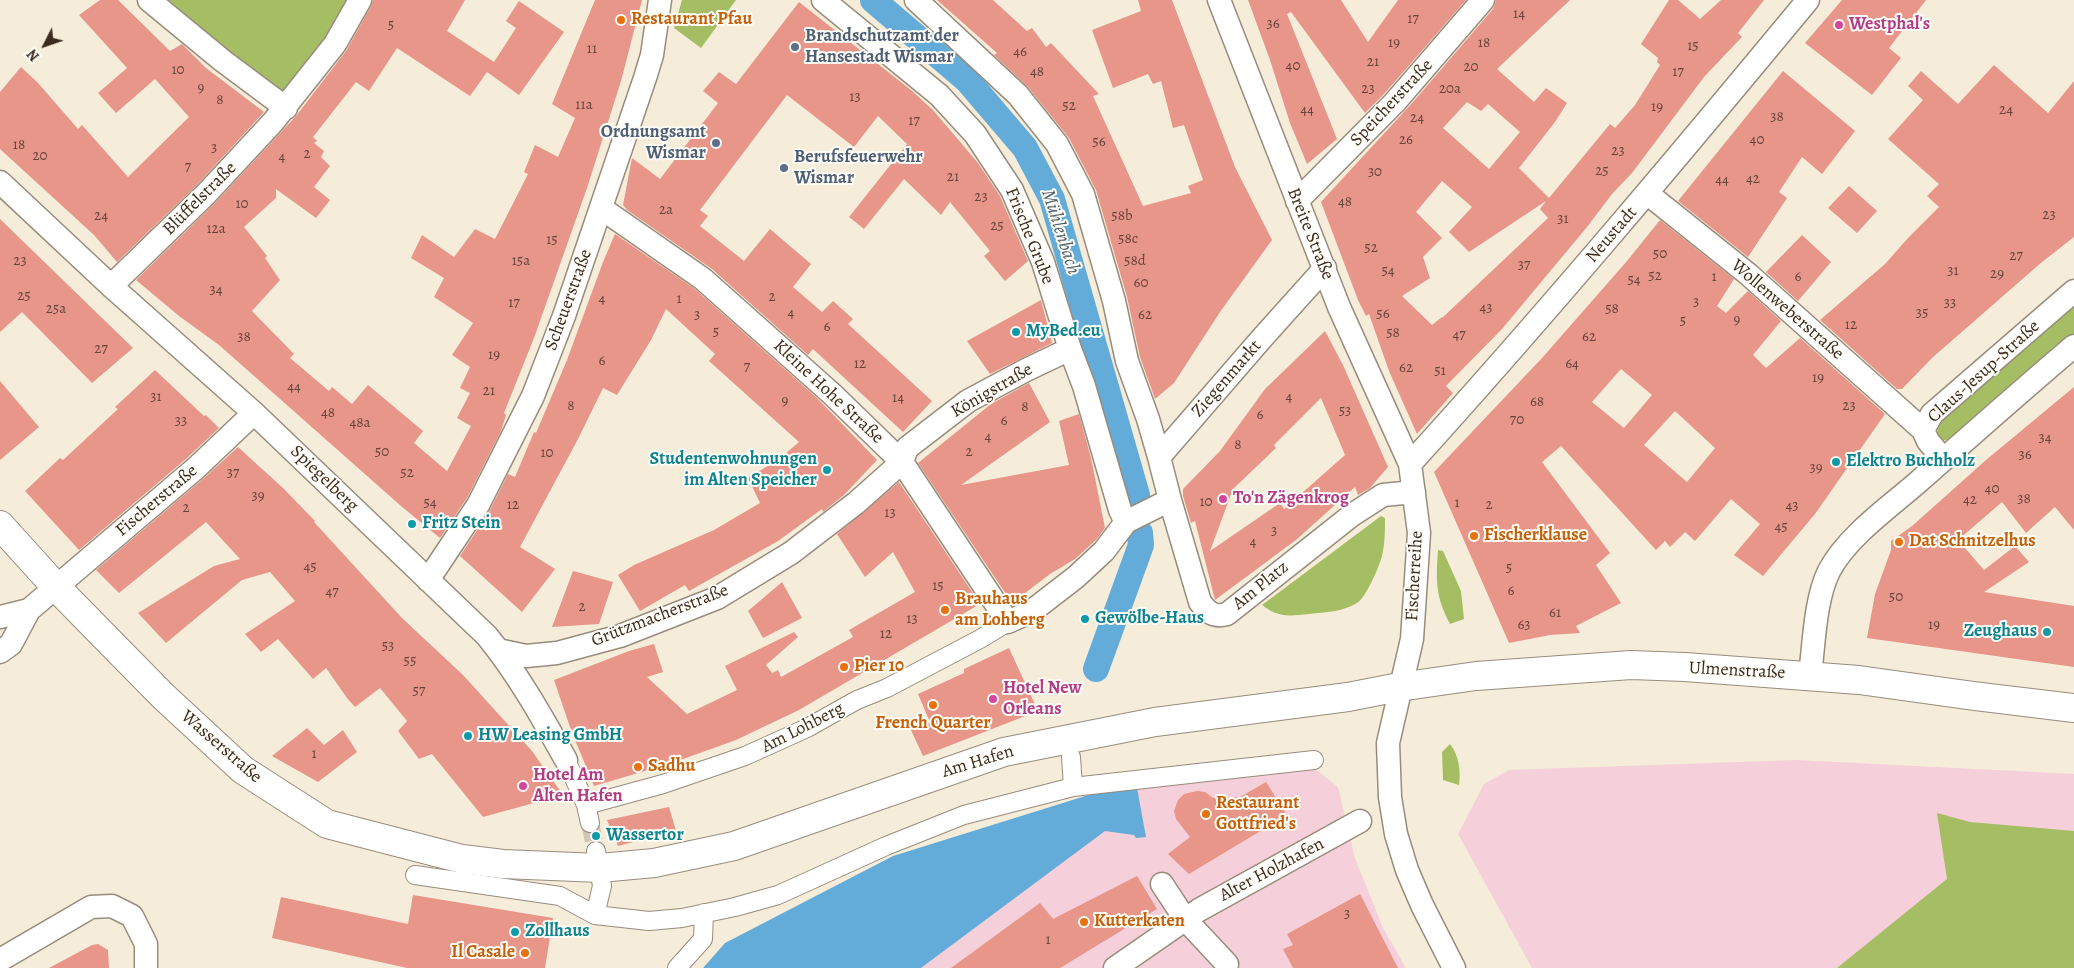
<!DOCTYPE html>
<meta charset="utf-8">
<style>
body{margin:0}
#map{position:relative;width:2074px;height:968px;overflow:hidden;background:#f5edda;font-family:Alegreya,serif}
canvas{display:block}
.north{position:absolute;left:20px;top:20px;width:50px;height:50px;-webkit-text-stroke:4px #fdfcf7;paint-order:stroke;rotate:229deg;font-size:14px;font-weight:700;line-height:20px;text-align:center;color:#3b2a1e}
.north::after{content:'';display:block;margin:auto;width:18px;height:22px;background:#3b2a1e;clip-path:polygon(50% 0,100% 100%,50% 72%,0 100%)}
</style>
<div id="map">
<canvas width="2074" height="968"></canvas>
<div class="north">N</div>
</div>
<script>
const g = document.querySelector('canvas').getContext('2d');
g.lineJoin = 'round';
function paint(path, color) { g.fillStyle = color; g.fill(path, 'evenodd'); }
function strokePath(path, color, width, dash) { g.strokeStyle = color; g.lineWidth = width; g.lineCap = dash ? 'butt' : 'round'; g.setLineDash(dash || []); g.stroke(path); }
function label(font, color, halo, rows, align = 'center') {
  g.font = font + ' Alegreya,serif'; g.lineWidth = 4; g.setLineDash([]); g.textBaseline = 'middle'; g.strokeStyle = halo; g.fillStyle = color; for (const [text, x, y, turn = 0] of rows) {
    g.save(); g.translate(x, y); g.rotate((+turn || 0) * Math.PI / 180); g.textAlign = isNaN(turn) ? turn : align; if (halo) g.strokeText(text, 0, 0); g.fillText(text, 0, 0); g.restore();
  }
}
paint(new Path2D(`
 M1796,760l278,14v194h-542l-74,-134 26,-50 25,-14z
 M1314,768l24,19 17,71 28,70 23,40h-485l184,-138 29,5 3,-47z`), '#f5cfd9');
paint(new Path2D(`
 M149,0h211l-74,108z
 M682,0h54l-35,48 -27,-20z
 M2074,301v38l-122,102 -10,-1 -4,-5 -1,-10 9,-11z
 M1381,516l4,2c0,13 0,25 -3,38 -3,11 -16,42 -25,47 -15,9 -31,9 -48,11 -19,2 -31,4 -47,-9z
 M1438,550l5,1 18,40 3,28 -14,5c-15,-29 -14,-43 -12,-74z
 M1450,744c9,12 11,26 9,41l-16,-5 -1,-28z
 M1937,813l33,9 104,9v137h-237l110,-89z`), '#a5be63');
paint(new Path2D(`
 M1137,788l9,49 -10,1 -2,-3 -29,-4 -184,137h-218l22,-25 168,-87 205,-64z`), '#63acda');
strokePath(new Path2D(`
 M873,0l94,80 58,68 27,51 85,296
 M1096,669l45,-124 -1,-12`), '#63acda', 26);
paint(new Path2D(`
 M100,0h18l52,51 12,-7 24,24 58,44 -67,73 -80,77 -23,-27 -94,-86v-57l21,-25 17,16 40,46 4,-4 46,52 61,-60 -34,-38 -39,34 -18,-20 29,-25 -48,-53z
 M373,0h92l-18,31 47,31 22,-34 -10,-7 13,-20 45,31 -45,63 -32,-23 -17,24 -73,-48 -28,43 -13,-9 -43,55 4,4 -3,2 10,8 -3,6 9,9 -16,21 16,13 -14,18 -40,-29v9l-32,29 23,29 -2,2 15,22 -28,31 42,43 -4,4 39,33 3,-4 20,17 16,-19 55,46 -9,12 33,28 24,-45 -14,-8 13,-25 -10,-5 10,-21 -18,-12 21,-32 -39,-26 10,-19 -33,-20 11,-23 32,22 21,-28 20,10 33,-65 -4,-2 11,-27 23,12 17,-39 -23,-14 43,-104h47l-21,81 -34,107 -53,150 -30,75 2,2 -5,16 -34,67 -27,40 -39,-32 -182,-161 -40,-29 -43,-36 79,-77 81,-87 50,-65 25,-45z
 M937,0h56l34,31 5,-3 14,19 5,-4 48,51 -6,2 50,110 48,-13 -3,-7 15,-6 -19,-55 -11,3 -12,-47 -8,3 -5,-10 -35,14 -21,-58 49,-19 -3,-11h34l63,167 37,73 -52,72 -46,71 -19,16 -15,-42 -13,-60 -31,-107 -27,-52 -41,-51 -34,-32 3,-2z
 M1248,0h93l27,42 30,-42h68l-81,93 -20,20 -74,-101 -4,2 50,125 -30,25 -17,-41 -20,-63z
 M1496,0h74l-73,69 37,33 12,-14 21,15 -12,19 -36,46 30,30 61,-74 5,4 20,-23 25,-40 -3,-3 1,-4 -17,-14 28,-44h9l22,19 21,-19h43l-26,33 4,4 -38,40 -72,96 -20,21 -25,33 -85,102 -56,57 7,7 -36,41 -28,-63 -20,-57 -3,2 -8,-16 -37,-98 92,-100 80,-93zM1467,102l14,9 7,-7 32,28 -31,37 -46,-41zM1442,181l30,26 -23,25 20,20 77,-51 -6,8 8,9 -106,100v-1l-10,8 -30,-29 28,-18 -7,-21 19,-19 -26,-26z
 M1842,0h84l-37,48 12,10 -29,37 -67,-52z
 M799,2l112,88 22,20 45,53 22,33 28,65 -23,20 -21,-25 6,-5 -40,-49 -9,13 -37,-36 -40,50 -15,-12 58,-73 -29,-28 -24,31 -67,-52 -87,115 8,6 -8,10 44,35 26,-32 41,35 -18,23 29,25 11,-11 20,18 -5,5 84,77 -29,31 -90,-83 -5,6 -96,-86 -85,-59 -4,-5 9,-47 28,21 58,-76 -15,-12 16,-19 17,12z
 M1994,65l54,48 26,-32v156l-32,25 -110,96 -30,31h-5l-77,-69 65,-56 23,-26 31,-31 -12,-11 12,-12 -51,-45 35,-39 -15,-14 13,-15 37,33z
 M1783,71l72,60 -33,43 -20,-17 -23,35 8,6 -39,59 -70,-56z
 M1849,186l28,25 -20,22 -29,-25z
 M0,219l133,129 -41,35 -70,-71 -22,20z
 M1660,220l74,59 -17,27 9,7 22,-22 33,30 -28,34 13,13 34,-30 85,76 -70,100 -52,62 -29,-21 26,-31 -29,-25 -36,42 -10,-9 -15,15 -5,-6 -9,9 -95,-104 -19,16 68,91 -14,12 25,38 -45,23 4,7 -30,2 -41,8 -75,-171 108,-114 85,-97zM1621,369l31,26 -28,33 -32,-26zM1675,411l40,37 -28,34 -43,-37z
 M615,234l80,55 122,109 60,62 -33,35 -21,17 -1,-3 -44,32 -89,50 -4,-6 -45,26 -22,-36 16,-10 80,-35 46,-27 -12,-25 31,-19 20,-17 -90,-81 6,-7 -49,-45 -15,31 -34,55 -14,-7 -25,51 -58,108 35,22 -33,43 -62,-56 29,-44 19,-38 7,3 19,-45 2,1 31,-73 36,-98z
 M1802,235l29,27 -33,39 -32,-29z
 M1041,300l11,43 -62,31 -23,-33z
 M1325,331l18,34 45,102 -18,21 -12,7 -3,-8 -59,53 -81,60 -20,-79 -4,2 -8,-27v-7l37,-38 45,-62zM1321,398l24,57 -61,54 -4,-6 -70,48 23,-62 43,-41 -2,-3z
 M155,370l49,46 2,-1 13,13 -32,30 -108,92 -54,-59 35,-33 3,2 55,-51 -3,-2z
 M0,381l39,46 -39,33z
 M1029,383l21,39 -89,63 108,-20 -10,-44 20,-7 12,44 14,70 -9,12 -21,19 -25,15 -38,29 -94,-140 73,-59z
 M2074,387v143l-19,-23 -29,26 -24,-31 -44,38 26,30 31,-24 14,16 -45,30 90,14v61l-207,-29 8,-44 16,-44v-9l21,-15 74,-66z
 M238,447l46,42 31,32 -1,1 88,96 61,57 69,76 31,44 -80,22 -51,-63 -13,5 -21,-28 9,-10 -27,-33 -25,19 -8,-9 -21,-30 -13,11 -35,-40 -17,13 -16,-18 50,-33 -25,-29 -28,8 -76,63 -28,-30 76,-47 26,-7 -34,-37 -87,71 -23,-23 108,-92z
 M899,482l81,122 -181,106 -63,30 -64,23 -78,23 -23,-56 -17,-50 75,-29 25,-7 9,28 -16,5 40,37 50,-24 -12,-24 69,-34 4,5 -32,28 6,8 6,-3 3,7 72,-40 -4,-7 66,-38 -22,-40 -28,25 -28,-43z
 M573,571l40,11 -14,42 -47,3z
 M782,582l20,36 -39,20 -15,-27z
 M1009,648l29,63 -115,45 -12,-26 19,-8 -12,-28 46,-21v-4z
 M307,728l17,17 19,-15 14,22 -39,30 -46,-26z
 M1266,782l21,33 -98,59 -21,-20 22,-17 -14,-18 -2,-8 4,-11 6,-6 13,-3 8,1 8,6 27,-1z
 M669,807l7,24 -58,15 -11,-26z
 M1137,876l20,33 -97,59h-109l89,-65 13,16z
 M1360,894l38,74h-105l-10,-19 10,-4 -6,-11z
 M413,895l140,23 -8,50h-138l-135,-30 9,-41 127,27z
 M98,944l10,6 1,18h-60l43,-23z`), '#e8958a');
strokePath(new Path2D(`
 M590,823l6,28`), '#d0c6b4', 18, [18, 9]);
const pedestrian = new Path2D(`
 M1071,757l2,30
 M566,760l20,45 4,18
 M586,805l77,-21 82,-28 62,-28 50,-28 30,-12 93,-49 28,-17
 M415,875l145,21 35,19 54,6 33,-3 53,-11 43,-12 108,-49 78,-31 109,-28 241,-27
 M595,915l7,-29 -6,-35
 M677,968l26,-29 1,-26`);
const minor = new Path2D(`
 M149,0l74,61 63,47
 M823,0l116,95 36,39 37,56 31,72 27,87 14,37 36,124 6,12
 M916,0l102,95 39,49 26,50 31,107 13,60 21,58 11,38
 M1219,0l120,307 71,157 9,69 -7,106 -24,104 2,54 6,37 11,36 15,35 32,63
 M0,182l111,104 143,127 233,223c31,38 55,81 79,124
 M1648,194l100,80 175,156
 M1297,201l98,-99 88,-102
 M601,208l102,71 129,115 70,68 106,160 24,-11 44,-34 28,-26 22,-29 44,-22
 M1325,268l-62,69 -104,120 11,43 30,102c7,10 14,16 27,12l125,-99 31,-20 31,-3
 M111,286l95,-92 67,-72 62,-78 25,-44
 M1943,459l-15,-18 -5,-11 9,-16 142,-123
 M1410,464c137,-151 268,-307 398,-464
 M428,580l50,-75 55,-109 31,-80 81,-238 7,-23 8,-55
 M0,617l29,-7
 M498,650l28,6 31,-3 63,-17 97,-38 74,-45 65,-50 46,-41 5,-14 61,-47 58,-31 44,-21
 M0,652l11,-8 18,-34 167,-142 58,-55
 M1810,675c4,-31 5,-76 19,-104 18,-34 59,-63 88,-88 52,-46 104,-92 157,-137
 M1162,884l23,35 42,45
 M0,960l91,-53 21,-1 20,10 14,28v24
 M1115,968l84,-58 161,-89`);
const tertiary = new Path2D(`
 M0,525l56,62 50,51 57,58 80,74 84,54 135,35 41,5 97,4 54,-5 80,-17 270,-94 151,-30 193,-25 51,-10 77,-11 155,-11 54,2 174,13 115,16 100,12`);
strokePath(pedestrian, '#988c7c', 20);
strokePath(minor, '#988c7c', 25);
strokePath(tertiary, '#988c7c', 30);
strokePath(pedestrian, '#fff', 18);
strokePath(minor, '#fff', 22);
strokePath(tertiary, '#fff', 28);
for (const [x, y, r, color] of [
 [621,20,5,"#e8710a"],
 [1839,25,5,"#d1479c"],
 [795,47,5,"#5c6f8a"],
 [716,143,5,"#5c6f8a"],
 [784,168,5,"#5c6f8a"],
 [1016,332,5,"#0f9aa8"],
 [1836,462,5,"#0f9aa8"],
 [827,470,5,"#0f9aa8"],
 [1223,499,5,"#d1479c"],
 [412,524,5,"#0f9aa8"],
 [1474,536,5,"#e8710a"],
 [1899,542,5,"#e8710a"],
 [945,610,5,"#e8710a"],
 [1085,619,5,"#0f9aa8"],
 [2047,632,5,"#0f9aa8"],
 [844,667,5,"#e8710a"],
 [993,699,5,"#d1479c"],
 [933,705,5,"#e8710a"],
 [468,736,5,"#0f9aa8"],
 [638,767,5,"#e8710a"],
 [523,786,5,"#d1479c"],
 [1206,814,5,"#e8710a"],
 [596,836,5,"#0f9aa8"],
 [1084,922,5,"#e8710a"],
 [515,932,5,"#0f9aa8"],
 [525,953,5,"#e8710a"]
]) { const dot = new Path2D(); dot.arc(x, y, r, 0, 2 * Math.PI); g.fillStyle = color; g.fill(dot); strokePath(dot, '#fdfcf7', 2); }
label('15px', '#664539', null, [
 ["14",1519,14],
 ["17",1413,19],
 ["36",1273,24],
 ["5",391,25],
 ["19",1394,43],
 ["18",1484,43],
 ["15",1693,46],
 ["11",592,49],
 ["46",1020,52],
 ["21",1373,62],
 ["40",1293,66],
 ["20",1471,67],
 ["10",178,70],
 ["48",1037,72],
 ["17",1678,72],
 ["9",201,88],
 ["23",1368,89],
 ["20a",1450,89],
 ["13",855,97],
 ["8",220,100],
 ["11a",584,105],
 ["52",1069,106],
 ["19",1657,107],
 ["44",1307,110],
 ["24",2006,110],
 ["38",1777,117],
 ["24",1417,118],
 ["17",914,121],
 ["26",1406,140],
 ["40",1757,140],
 ["56",1099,142],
 ["18",19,145],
 ["3",214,148],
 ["23",1618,151],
 ["2",307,154],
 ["20",40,156],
 ["4",282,157],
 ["7",188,167],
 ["25",1602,171],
 ["30",1375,172],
 ["21",953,177],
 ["42",1753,179],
 ["44",1722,180],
 ["23",981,197],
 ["48",1345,202],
 ["10",242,204],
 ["2a",666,210],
 ["23",2049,215],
 ["24",101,216],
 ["58b",1122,216],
 ["31",1563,219],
 ["25",997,226],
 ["12a",216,229],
 ["58c",1128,239],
 ["15",552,240],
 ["52",1371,248],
 ["50",1660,254],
 ["27",2016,256],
 ["23",20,261],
 ["15a",521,261],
 ["58d",1135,261],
 ["37",1524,265],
 ["54",1388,271],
 ["31",1953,271],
 ["29",1997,274],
 ["52",1655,276],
 ["1",1714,277],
 ["6",1798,277],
 ["54",1634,280],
 ["60",1141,283],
 ["34",216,290],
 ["25",24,296],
 ["2",772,297],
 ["4",602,299],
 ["1",679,299],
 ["3",1696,302],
 ["17",514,303],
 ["33",1950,303],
 ["43",1486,308],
 ["25a",56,309],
 ["58",1612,309],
 ["4",791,313],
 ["35",1922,313],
 ["56",1383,314],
 ["3",697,315],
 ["62",1145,315],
 ["9",1737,320],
 ["5",1683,321],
 ["12",1851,325],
 ["6",827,327],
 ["5",716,332],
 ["58",1393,333],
 ["47",1459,335],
 ["38",244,337],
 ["62",1589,337],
 ["27",101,349],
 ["19",494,355],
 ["6",602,361],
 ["12",860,364],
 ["64",1572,364],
 ["7",747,367],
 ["62",1406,368],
 ["51",1440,371],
 ["19",1818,378],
 ["44",294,387],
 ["21",489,391],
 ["31",156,397],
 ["4",1289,397],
 ["14",898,398],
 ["9",785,401],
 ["68",1537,402],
 ["8",571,406],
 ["23",1849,406],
 ["8",1025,407],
 ["53",1345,411],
 ["48",328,413],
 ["6",1260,415],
 ["70",1517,420],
 ["33",181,421],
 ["6",1004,421],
 ["48a",360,423],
 ["4",988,437],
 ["34",2045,438],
 ["8",1238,445],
 ["50",382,452],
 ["2",969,452],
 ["10",547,453],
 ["36",2025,455],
 ["39",1816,468],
 ["37",233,473],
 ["52",407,473],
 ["40",1992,489],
 ["39",258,496],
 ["38",2024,499],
 ["42",1970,500],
 ["10",1206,502],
 ["54",430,503],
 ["1",1457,503],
 ["12",513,505],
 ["2",1489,505],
 ["43",1792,506],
 ["2",186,508],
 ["13",890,513],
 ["45",1781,527],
 ["3",1274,531],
 ["4",1253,542],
 ["45",310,567],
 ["5",1509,568],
 ["15",938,586],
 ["6",1511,591],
 ["47",332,592],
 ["50",1896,597],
 ["2",582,607],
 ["61",1555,613],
 ["13",912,619],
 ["63",1524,625],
 ["19",1934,625],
 ["12",886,634],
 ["53",388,646],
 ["55",410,661],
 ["57",419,691],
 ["1",314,754],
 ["3",1347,914],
 ["1",1048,940]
]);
label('bold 18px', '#c56008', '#fdfcf7', [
 ["Restaurant Pfau",631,20],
 ["Fischerklause",1484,536],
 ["Dat Schnitzelhus",1909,542],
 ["Brauhaus",955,600],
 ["am Lohberg",955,621],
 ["Pier 10",854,667],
 ["French Quarter",933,724,"center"],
 ["Sadhu",648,767],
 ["Restaurant",1216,804],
 ["Gottfried's",1216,825],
 ["Kutterkaten",1094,922],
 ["Il Casale",515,953,"right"]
], 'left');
label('bold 18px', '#b23c85', '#fdfcf7', [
 ["Westphal's",1849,25],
 ["To'n Zägenkrog",1233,499],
 ["Hotel New",1003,689],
 ["Orleans",1003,710],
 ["Hotel Am",533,776],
 ["Alten Hafen",533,797]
], 'left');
label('bold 18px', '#4e5e75', '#fdfcf7', [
 ["Brandschutzamt der",805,37],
 ["Hansestadt Wismar",805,58],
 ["Ordnungsamt",706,133,"right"],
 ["Wismar",706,154,"right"],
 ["Berufsfeuerwehr",794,158],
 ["Wismar",794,179]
], 'left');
label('18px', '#3b2a1e', '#fdfcf7', [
 ["Speicherstraße",1392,103,-47],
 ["Blüffelstraße",200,199,-45],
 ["Breite Straße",1310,234,68],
 ["Neustadt",1612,235,-49],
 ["Frische Grube",1029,236,68],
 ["Scheuerstraße",569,300,-70],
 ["Wollenweberstraße",1787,310,41],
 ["Claus-Jesup-Straße",1984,372,-42],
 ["Ziegenmarkt",1227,379,-49],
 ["Königstraße",992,391,-30],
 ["Kleine Hohe Straße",828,392,43],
 ["Spiegelberg",324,479,44],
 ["Fischerstraße",157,501,-40],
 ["Fischerreihe",1415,576,-87],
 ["Am Platz",1261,586,-39],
 ["Grützmacherstraße",660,616,-21],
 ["Ulmenstraße",1737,671,3],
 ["Am Lohberg",803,728,-27],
 ["Wasserstraße",221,747,41],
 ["Am Hafen",978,762,-17],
 ["Alter Holzhafen",1272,870,-28]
]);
label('bold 18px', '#0d838f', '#fdfcf7', [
 ["MyBed.eu",1026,332],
 ["Studentenwohnungen",817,460,"right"],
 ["im Alten Speicher",817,481,"right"],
 ["Elektro Buchholz",1846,462],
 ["Fritz Stein",422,524],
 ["Gewölbe-Haus",1095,619],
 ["Zeughaus",2037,632,"right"],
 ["HW Leasing GmbH",478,736],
 ["Wassertor",606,836],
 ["Zollhaus",525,932]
], 'left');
label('italic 19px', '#4b5e69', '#fdfcf7', [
 ["Mühlenbach",1060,232,72]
]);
</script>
